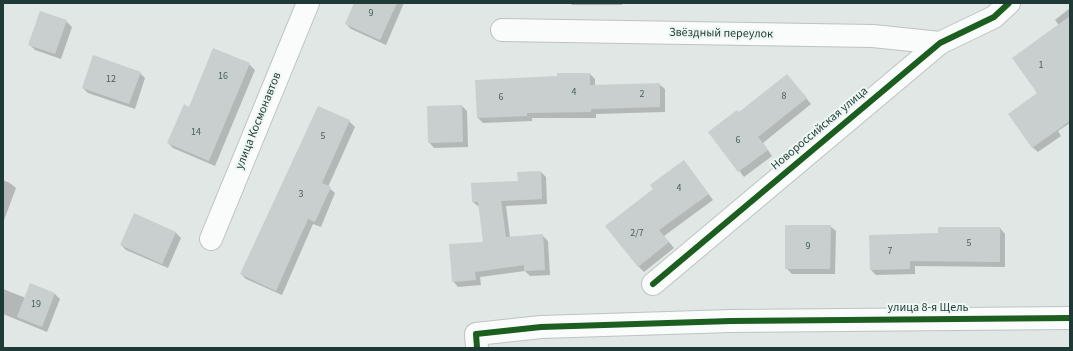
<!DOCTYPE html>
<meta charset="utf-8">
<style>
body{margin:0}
#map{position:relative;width:1073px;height:351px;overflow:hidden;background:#e0e7e5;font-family:"Source Sans 3",sans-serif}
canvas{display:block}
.frame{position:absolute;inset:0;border:4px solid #1f3a36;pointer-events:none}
</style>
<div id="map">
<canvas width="1073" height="351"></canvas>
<div class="frame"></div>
</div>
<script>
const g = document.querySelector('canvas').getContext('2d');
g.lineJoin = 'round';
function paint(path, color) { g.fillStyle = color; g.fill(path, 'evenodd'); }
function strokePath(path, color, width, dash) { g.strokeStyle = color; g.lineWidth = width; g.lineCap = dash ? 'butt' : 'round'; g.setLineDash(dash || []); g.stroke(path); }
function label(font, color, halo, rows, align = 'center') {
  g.font = font + ' "Source Sans 3",sans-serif'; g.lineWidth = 4; g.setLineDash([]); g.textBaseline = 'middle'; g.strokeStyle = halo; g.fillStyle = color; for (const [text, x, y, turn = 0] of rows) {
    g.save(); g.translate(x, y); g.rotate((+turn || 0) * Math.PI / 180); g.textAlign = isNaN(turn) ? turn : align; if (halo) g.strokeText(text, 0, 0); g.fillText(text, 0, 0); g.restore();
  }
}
paint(new Path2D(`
 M355,3h49l-18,42 -35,-16 -5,-5z
 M570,3h52v2h-50z
 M773,3h45v1z
 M1070,8v115l-12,8 3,5 -23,16 -6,-5 7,-54 20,-68 -4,-5z
 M66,21l6,6 -11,32 -26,-9 -6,-6z
 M249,64l6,6 -40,96 -42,-18 -5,-5 22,-35z
 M140,73l5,5 -10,31 -47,-16 -5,-5z
 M590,74l5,5v7l64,-2 6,5v23l-69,2v4h-64v3l-49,2 -5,-5 80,-41z
 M787,75l24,29 -48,39 9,13 -28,21 -35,-45 30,-19z
 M462,106l5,5 1,36 -34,1 -5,-6 -1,-35z
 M349,121l6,6 -27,60 7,6 -14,34 -8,-3 -31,71 -36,-16 -5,-5z
 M684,161l29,39 -49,36 10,12 -30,24 -6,-6 17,-77z
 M541,172l5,5 1,27 -41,2 4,31 32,-2 6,6 2,34 -20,1 -5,-5 -45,6 1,8 -23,2 -5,-6 31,-39 -5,-35 -6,-5z
 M3,180l7,3 6,5 -13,35z
 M134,215l42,18 5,5 -13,30 -42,-18 -5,-5z
 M830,226l6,5 -1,43h-43l-6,-6z
 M1000,228l5,6v33l-90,-1v8l-39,1 -5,-5 68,-36z
 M31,284l24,10 5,5 -13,33 -44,-18v-25l23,9z`), '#0003');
paint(new Path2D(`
 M354,3h43l-17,37 -35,-16z
 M40,11l27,9 -12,34 -27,-9z
 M1070,16v105l-38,27 -24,-34 29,-21 -25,-35z
 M213,48l37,15 -41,98 -42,-18 17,-39 5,3z
 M93,55l48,17 -12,32 -47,-16z
 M557,73h33v12l70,-2v24l-69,2v3l-64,1v3l-50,2 -2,-38 82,-4z
 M787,74l20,24 -49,39 10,13 -30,22 -30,-40 29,-22 2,2z
 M462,105l1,37 -35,1 -1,-37z
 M318,106l32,14 -28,63 9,4 -16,35 -7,-3 -32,72 -36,-17z
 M684,160l25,34 -50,36 10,12 -31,25 -33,-41 48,-37 -3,-4z
 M541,171l1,28 -41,2 5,36 37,-3 2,36 -21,1v-6l-49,7 1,8 -24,2 -3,-38 34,-2 -5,-40h-6l-1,-19 47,-2 -1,-9z
 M134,213l42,19 -14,32 -42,-19z
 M785,225h46l-1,44h-45z
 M938,227h62v35l-90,-1v8l-40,1 -1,-35 69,-2z
 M30,283l25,10 -13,34 -25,-10z`), '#c9cfce');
const minor = new Path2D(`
 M502,30l371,6 67,7
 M211,239l97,-236
 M653,284l287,-241 54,-26 15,-14
 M477,348l-1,-14 65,-7 190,-6 339,-3`);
strokePath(minor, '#bdc4c2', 24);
strokePath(minor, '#fafbfb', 22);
strokePath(new Path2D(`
 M653,284l287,-241 54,-26 15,-14
 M477,348l-1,-14 65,-7 190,-6 339,-3`), '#1b5e20', 6);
label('10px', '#4a605d', null, [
 ["9",371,14],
 ["1",1041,66],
 ["16",223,77],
 ["12",111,80],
 ["4",574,93],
 ["2",642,95],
 ["8",784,97],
 ["6",501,98],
 ["14",196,133],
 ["5",323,137],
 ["6",738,141],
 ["4",679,189],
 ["3",301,195],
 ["2/7",637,234],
 ["5",969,244],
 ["9",808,247],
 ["7",890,252],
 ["19",36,305]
]);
label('12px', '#1f3a36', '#eef7f3', [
 ["Звёздный переулок",721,34,1],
 ["улица Космонавтов",259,121,-68],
 ["Новороссийская улица",820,129,-40],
 ["улица 8-я Щель",928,308]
]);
</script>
